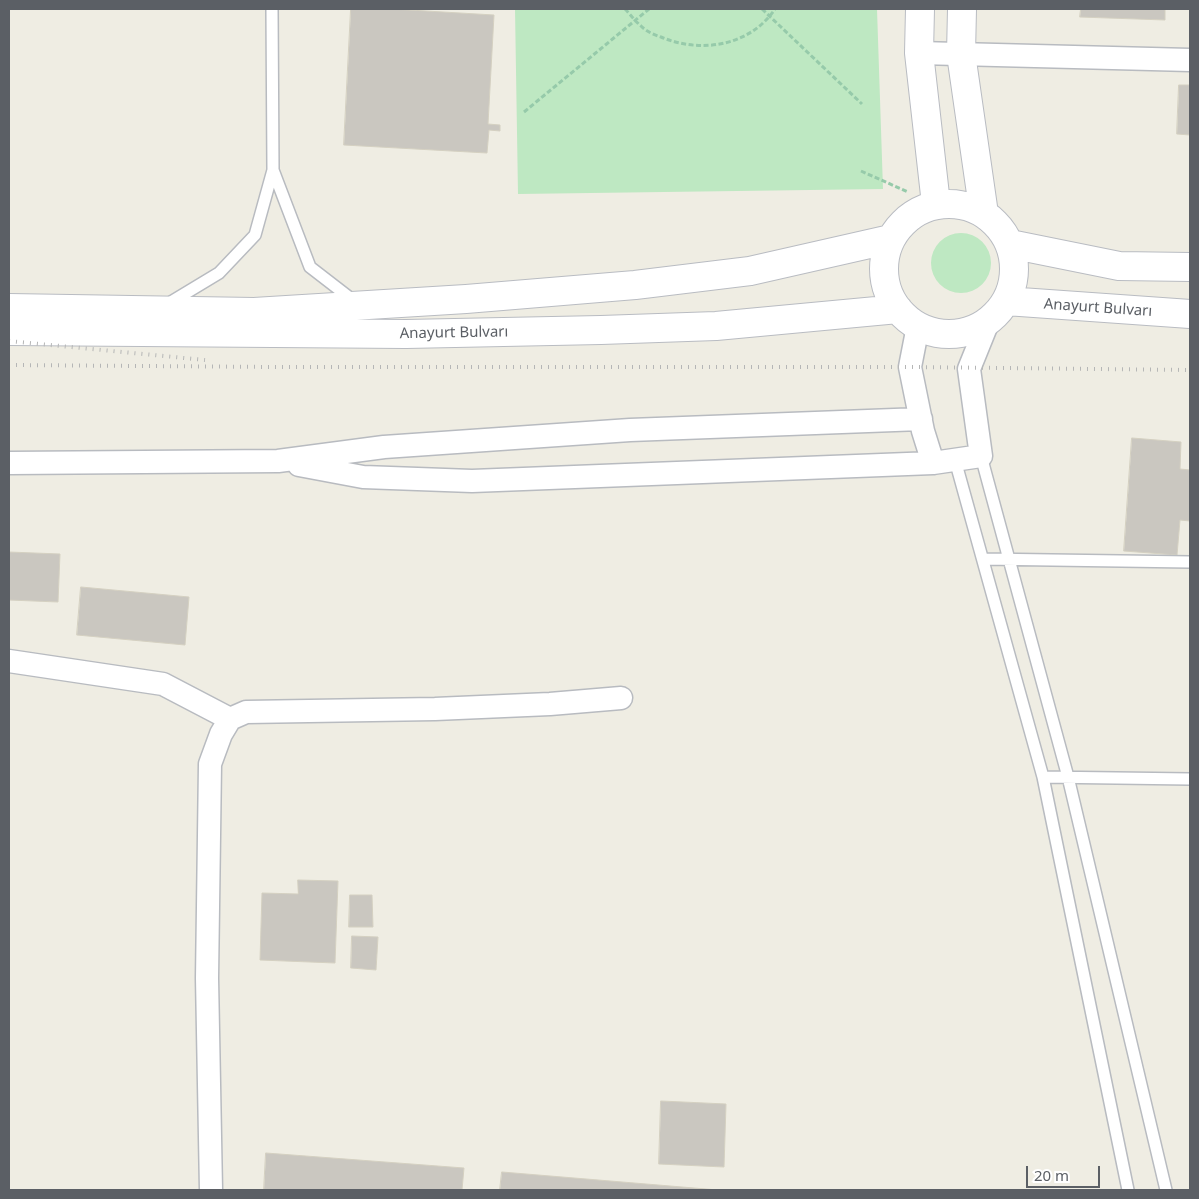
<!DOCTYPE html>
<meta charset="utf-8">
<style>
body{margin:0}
#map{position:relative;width:1199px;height:1199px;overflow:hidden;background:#efede3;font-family:"Noto Sans",sans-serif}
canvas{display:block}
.frame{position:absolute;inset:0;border:10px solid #5b5f65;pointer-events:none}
.scale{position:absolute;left:1026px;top:1166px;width:74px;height:22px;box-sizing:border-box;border:2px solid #5b5f65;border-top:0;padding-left:6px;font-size:15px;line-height:18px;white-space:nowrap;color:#5b5f65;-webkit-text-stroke:4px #fff;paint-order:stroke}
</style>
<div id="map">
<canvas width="1199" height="1199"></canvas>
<div class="frame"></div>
<div class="scale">20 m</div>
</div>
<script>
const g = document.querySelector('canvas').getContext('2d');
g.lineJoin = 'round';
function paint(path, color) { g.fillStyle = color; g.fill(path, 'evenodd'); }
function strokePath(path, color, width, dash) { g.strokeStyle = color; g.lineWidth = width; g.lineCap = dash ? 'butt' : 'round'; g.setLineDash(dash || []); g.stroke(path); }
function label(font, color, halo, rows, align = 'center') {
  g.font = font + ' "Noto Sans",sans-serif'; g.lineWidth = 5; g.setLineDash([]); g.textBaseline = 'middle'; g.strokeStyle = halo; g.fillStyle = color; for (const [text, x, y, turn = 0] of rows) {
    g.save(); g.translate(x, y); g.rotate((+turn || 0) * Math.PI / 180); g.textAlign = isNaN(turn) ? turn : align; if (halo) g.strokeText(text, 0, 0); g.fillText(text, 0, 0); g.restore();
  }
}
paint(new Path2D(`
 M515,9h362l6,180 -365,5z
 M931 263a30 30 0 1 1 60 0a30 30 0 1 1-60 0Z`), '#bee8c2');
const building = new Path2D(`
 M351,9h41l102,6 -6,109 12,1v6l-11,-1 -2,23 -143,-8z
 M1081,9h84v11l-85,-3z
 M1179,85h11v50l-13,-1z
 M1132,438l49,4 -1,27 10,1v51l-10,-1 -3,35 -53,-4z
 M9,552l51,2 -2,48 -49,-2z
 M81,587l108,10 -4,48 -108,-10z
 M298,880l40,1 -3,82 -75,-3 2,-67 36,1z
 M350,895h22l1,32h-24z
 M352,936l26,1 -2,33 -25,-2z
 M661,1101l65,3 -2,63 -65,-3z
 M266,1153l198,15 -2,22h-198z
 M502,1172l216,18h-218z`);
paint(building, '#cac7c0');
strokePath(building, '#d4d0c1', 1);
const lane = new Path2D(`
 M273,170l37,97 44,34
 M166,305l53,-32 36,-38 18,-65 -1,-161
 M981,456l87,321 98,413
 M955,460l88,317 85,413
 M983,559l207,3
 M1043,777l147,2`);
const street = new Path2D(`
 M919,53l271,7
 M918,326l-8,41 13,64 10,32
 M9,463l269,-2 106,-14 246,-17 291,-11
 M299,465l64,12 109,4 461,-18 48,-7 -12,-87 19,-47
 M9,661l154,23 67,35
 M211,1190l-4,-212 3,-214 11,-30 9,-15 16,-7 189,-3 115,-5 71,-6`);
const secondary = new Path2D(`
 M920,9l-1,44 17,151
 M962,9l-1,45 23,160
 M884 269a65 65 0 1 1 130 0a65 65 0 1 1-130 0Z
 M1010,244l109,22 71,1
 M1006,301l184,13
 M9,308l245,4 212,-13 169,-14 115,-14 141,-32
 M9,331l397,3 195,-4 115,-4 182,-17`);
strokePath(lane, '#b8bbc0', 14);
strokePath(street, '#b8bbc0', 25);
strokePath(secondary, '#b9bcc2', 30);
strokePath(new Path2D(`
 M625,9c5,5 10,12 16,17 5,5 13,9 20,11 40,17 89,9 114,-28
 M762,9l100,95
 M524,112l125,-103
 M861,171l47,21`), '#96caaa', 3, [5, 2.5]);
strokePath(lane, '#fff', 11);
strokePath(street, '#fff', 22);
strokePath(secondary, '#fff', 28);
strokePath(new Path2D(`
 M9,341l196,19
 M9,365l268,2h633l280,3`), '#b5b6b6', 4, [1, 6]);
label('15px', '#5b5f65', '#fff', [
 ["Anayurt Bulvarı",1098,308,4],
 ["Anayurt Bulvarı",454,333,-1]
]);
</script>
